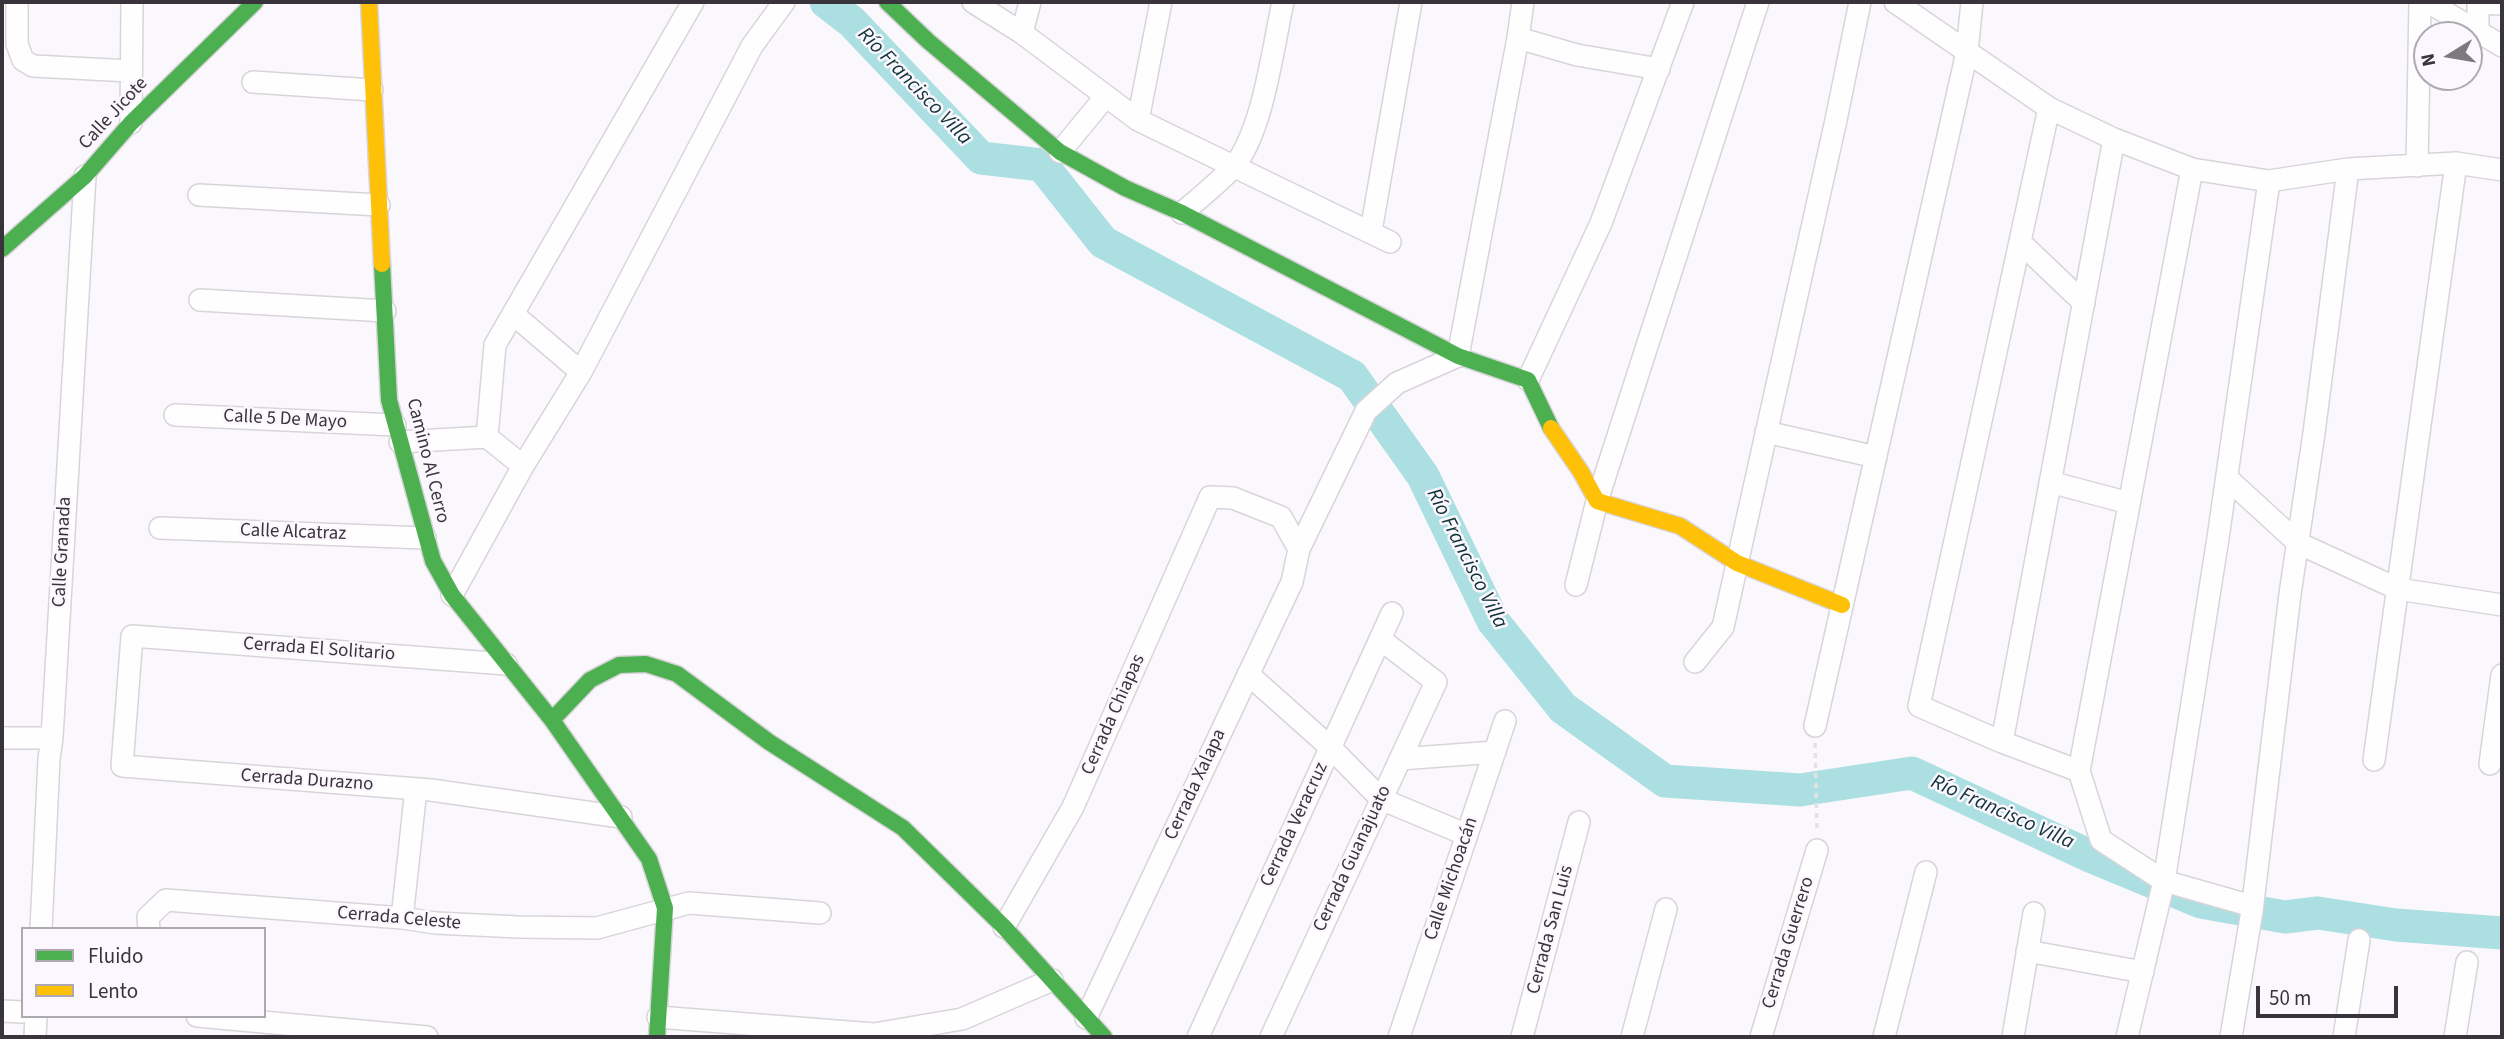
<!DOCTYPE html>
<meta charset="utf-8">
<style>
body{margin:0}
#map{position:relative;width:2504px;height:1039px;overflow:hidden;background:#fbf8fd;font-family:"Source Sans 3",sans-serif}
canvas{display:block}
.frame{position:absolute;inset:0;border:4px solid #39343b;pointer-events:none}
.legend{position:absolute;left:21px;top:927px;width:245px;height:91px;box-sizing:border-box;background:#fcf7fe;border:2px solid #aea9b0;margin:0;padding:9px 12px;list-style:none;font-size:21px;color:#39343b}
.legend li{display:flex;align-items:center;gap:14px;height:35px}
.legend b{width:35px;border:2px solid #aea9b0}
.north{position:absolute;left:2413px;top:21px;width:70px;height:70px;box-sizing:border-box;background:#fcf7fe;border:2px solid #aea9b0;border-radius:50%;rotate:259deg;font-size:19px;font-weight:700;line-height:28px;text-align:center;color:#39343b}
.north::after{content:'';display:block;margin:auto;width:24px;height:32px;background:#7d797f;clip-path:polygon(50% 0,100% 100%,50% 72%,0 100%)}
.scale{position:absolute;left:2256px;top:986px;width:142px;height:32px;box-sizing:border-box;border:4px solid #39343b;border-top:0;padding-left:9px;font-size:21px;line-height:24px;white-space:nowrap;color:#39343b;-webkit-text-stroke:5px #fcf7fe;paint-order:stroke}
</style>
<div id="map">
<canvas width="2504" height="1039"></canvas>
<div class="frame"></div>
<ul class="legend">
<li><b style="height:9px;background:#4caf50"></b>Fluido</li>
<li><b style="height:9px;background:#ffc107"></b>Lento</li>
</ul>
<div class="north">N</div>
<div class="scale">50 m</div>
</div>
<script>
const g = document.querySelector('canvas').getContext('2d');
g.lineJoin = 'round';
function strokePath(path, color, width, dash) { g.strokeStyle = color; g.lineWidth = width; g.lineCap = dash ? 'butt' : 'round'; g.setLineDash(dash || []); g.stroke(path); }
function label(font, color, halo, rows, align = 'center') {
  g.font = font + ' "Source Sans 3",sans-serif'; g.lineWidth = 5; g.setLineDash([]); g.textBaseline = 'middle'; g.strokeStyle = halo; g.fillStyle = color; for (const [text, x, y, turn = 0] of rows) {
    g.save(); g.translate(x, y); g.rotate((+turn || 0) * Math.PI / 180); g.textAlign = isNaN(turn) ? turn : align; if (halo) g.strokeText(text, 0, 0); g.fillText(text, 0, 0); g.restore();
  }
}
strokePath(new Path2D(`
 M826,2l26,20 129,136 61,7 61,77 249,134 71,100 70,145 70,87 102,73 135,9 112,-17 178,83 111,46 84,15 33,-4 78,12 106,8`), '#abdfe2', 33);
const street = new Path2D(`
 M17,2v42l6,16 10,6 98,5
 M973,2l49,31 116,87 252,122
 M1895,2l154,106 65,31 78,30 77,12 79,-12 108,-6 46,7
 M2428,2l74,44
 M2478,3l24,1
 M2478,31v-29
 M1022,33l8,-31
 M1518,38l59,17 82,14
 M253,82l119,8
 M2049,108l-130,598 83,36 77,29 22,69 63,41 88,25
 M1138,120l23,-118
 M131,123l1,-121
 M1060,152l46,-56
 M2417,166l3,-164
 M199,195l180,10
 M1182,213c17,-15 37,-30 52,-47 29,-35 39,-119 49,-164
 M1371,231l40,-229
 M2020,242l64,61
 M200,300l185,11
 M513,314l68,58
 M1528,380l73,-157 82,-221
 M175,415l220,10
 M1766,432l110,25
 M400,442l87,-5
 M523,466l-36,-29 8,-92 198,-343
 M2227,478l71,65 100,46 104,16
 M2050,482l79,21
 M160,528l265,10
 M1576,585l21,-84 161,-499
 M452,595l71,-129 58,-94 171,-326 32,-44
 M1695,662l28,-35 113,-507 24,-118
 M506,664l-374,-28 -10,130 309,24 190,27
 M1248,674l83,74 50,51 86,36
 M1815,726l152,-674 5,-50
 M2,738h50
 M2002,742l112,-603
 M1400,759l95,-7
 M2374,760l82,-597
 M2490,764l12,-89
 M2079,771l113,-602
 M402,918l14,-129
 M1004,927l69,-120 137,-310 23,1 48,19 18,32
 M41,929l8,-170 3,-21 33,-562
 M149,929l-1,-12 18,-17 236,18 34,5 82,4 79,1 92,-25 131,10
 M2027,951l116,21
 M2,1011l21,1
 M197,1016l230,21
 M658,1017l216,17 88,-15 90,-39
 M1086,1018l206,-436 7,-33 67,-138 31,-28 61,-27 60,-318 5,-36
 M35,1037l1,-21
 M1198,1037l194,-424
 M1271,1037l165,-355 -56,-43
 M1399,1037l106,-316
 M1522,1037l57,-215
 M1632,1037l34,-128
 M1761,1037l56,-187
 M1884,1037l42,-165
 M2013,1037l21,-124
 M2127,1037l37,-156 54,-343 51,-357
 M2231,1037l21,-126 38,-317 24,-161 34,-264
 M2344,1037l15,-97
 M2455,1037l12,-75`);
const fast = new Path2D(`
 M887,2l41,39 132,111 65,36 57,25 276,143 70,24 23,48
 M2,249l83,-73 46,-53 124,-121
 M382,264l7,136 44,161 19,34 100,125 97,139 16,49 -8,129
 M552,720l38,-40 29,-15 27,-1 31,10 92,68 134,86 101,99 100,110`);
const slow = new Path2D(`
 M369,2l13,262
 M1551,428l30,44 16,29 83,25 57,37 105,42`);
strokePath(street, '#d8d4d9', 24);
strokePath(fast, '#d8d4d9', 19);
strokePath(slow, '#d8d4d9', 19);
strokePath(new Path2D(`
 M1815,743l2,87`), '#e2e2e3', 3.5, [5, 5]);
strokePath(street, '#fefeff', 21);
strokePath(fast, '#4caf50', 16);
strokePath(slow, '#ffc107', 16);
label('19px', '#39343b', '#fcf7fe', [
 ["Calle Jicote",114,114,-47],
 ["Calle 5 De Mayo",285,420,3],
 ["Camino Al Cerro",427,461,76],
 ["Calle Alcatraz",293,533,2],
 ["Calle Granada",63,552,-87],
 ["Cerrada El Solitario",319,650,4],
 ["Cerrada Chiapas",1114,715,-66],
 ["Cerrada Durazno",307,781,4],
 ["Cerrada Xalapa",1196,785,-65],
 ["Cerrada Veracruz",1295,825,-65],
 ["Cerrada Guanajuato",1353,859,-65],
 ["Calle Michoacán",1452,879,-71],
 ["Cerrada Celeste",399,919,5],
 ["Cerrada San Luis",1551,930,-75],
 ["Cerrada Guerrero",1789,943,-73]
]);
label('italic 21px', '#0e3435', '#fcf7fe', [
 ["Río Francisco Villa",914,87,46],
 ["Río Francisco Villa",1466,559,63],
 ["Río Francisco Villa",2002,813,24]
]);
</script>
